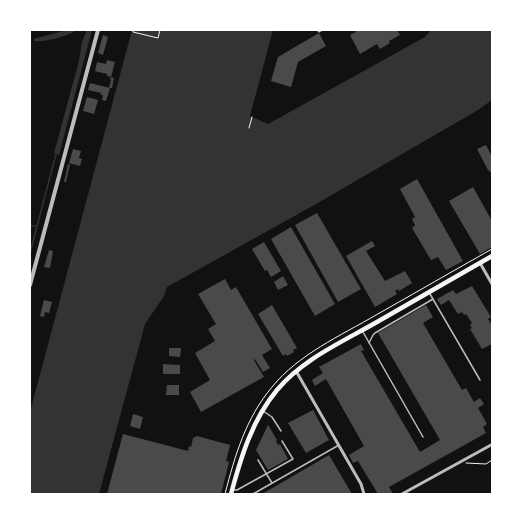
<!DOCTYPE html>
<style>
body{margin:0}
#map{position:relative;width:522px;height:524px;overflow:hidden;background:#111;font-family:Lato,sans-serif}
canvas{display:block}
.frame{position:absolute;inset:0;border:31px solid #fff;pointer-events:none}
</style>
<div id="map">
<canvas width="522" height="524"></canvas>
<div class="frame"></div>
</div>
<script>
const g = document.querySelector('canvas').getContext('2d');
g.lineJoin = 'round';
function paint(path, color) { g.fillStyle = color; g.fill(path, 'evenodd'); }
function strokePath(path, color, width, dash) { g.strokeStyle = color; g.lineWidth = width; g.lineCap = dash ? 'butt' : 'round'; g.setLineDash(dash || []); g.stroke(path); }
paint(new Path2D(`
 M67,30h9c-6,6 -35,13 -42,11v-2z
 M87,30h5l-33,125 -5,-2 25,-92 3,-19z
 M132,30h141l-23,86 18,8 157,-87 6,-7h61v70l-14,10 -162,94 -149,83 -3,9 -19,28 -46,170h-69v-82z`), '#333');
strokePath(new Path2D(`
 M30,226h7
 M30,253l26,-99`), '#333', 1.5);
paint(new Path2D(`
 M355,30h42l3,5 -11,6 1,2 -10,6 -3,-5 -17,10 -10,-19 6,-3z
 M319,33l7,13 -28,16 -7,25 -20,-6 7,-24z
 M103,35l5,2 -5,18 -5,-2z
 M107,60l8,2 -4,15 -4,-1v-2l-12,-3 2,-9 9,2z
 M111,77l3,1 -2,10h-3l2,-8 -1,-1z
 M90,83l20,5 -4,13 -4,-1 1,-5h-2v-2l-13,-3z
 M87,97l11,3 -4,14 -11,-3z
 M486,145l6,12v16l-4,-3 -11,-21z
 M73,149l8,2 -2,7 3,1 -2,7 -11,-3z
 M68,164h2l-4,18h-2z
 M417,179l46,82 -17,9 -8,-13 -7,3 -19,-32 3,-3 -3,-6 3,-2 -15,-28z
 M473,187l19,34v26l-12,7 -31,-53z
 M317,213l44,76 -23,13 -43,-77z
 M291,227l44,77 -20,12 -44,-77z
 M372,241l3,5 -9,5 19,30 20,-10 7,12 -13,8 -1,-2 -3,2 2,3 -22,13 -29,-51z
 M264,242l17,29 -10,6 -4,-7 -2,1 -13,-22z
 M49,250l4,1 -3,17 -6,-1z
 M283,276l5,9 -10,5 -4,-8z
 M225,279l6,11 5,-3 36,62 -10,6 8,13 -7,4 -8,-13 -1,1 10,17 -63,35 -11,-20 20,-12 -15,-27 20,-12 -7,-12 8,-5 -18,-30z
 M472,286l19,31 -3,2 4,6v19l-10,5 -12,-20 2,-1 -2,-3 2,-2 -6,-9 -2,1 -2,-3 -4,2 -9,-14 -8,5 -4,-6 16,-9 3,4z
 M44,300l8,2 -3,11 -4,-1 -1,5 -4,-1z
 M272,305l25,43 -4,2 1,2 -7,4 -1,-2 -3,2 -25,-42z
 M426,305l7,12 -10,6 39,67 4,-2 8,14 6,-4 4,6 -6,4 9,16 -4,3 3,6 -97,54 4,7h-15l-20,-33 -5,2 -4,-8 15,-9 -38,-67 -11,7 -3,-6 11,-7 -4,-6 42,-23 3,6 -3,1 59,101 20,-12 -62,-107z
 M169,348h12l-1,9 -11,-1z
 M163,364l17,1v9h-17z
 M167,385h12v10h-13z
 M313,410l16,30 -23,13 -18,-30z
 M133,414l10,3 -3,12 -10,-3z
 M268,425l9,15 -1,1 2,4 2,-1 8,15 -20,11 -12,-20z
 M123,434l65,17 1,-5 2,1 2,-9 4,-2 33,9 -4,16 3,1 -8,32h-114z
 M329,455l23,39h-90z`), '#4a4a4a');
strokePath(new Path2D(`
 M133,30v2l25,6 2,-8
 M249,128l3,-11
 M466,463l20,1 6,-4
 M225,494c10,-39 21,-76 47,-107 27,-33 68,-51 104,-72 39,-22 77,-44 116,-66`), '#f5f5f5', 1);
strokePath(new Path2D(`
 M430,294l50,86
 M363,332l60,105
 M369,343l4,-8 2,-2 58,-34
 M263,411l9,6 9,14
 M258,460l14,23
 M234,490h3l56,-31 -11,-18
 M253,494l86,-49`), '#bcbcbc', 1.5);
strokePath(new Path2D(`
 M319,31l2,-1
 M480,263l12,21
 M296,371l65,113 3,10
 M402,494l89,-49`), '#bcbcbc', 3);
strokePath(new Path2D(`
 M30,285l68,-255`), '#bcbcbc', 4);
strokePath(new Path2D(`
 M231,494c10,-37 21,-74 46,-104 26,-31 65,-48 100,-68 38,-22 76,-44 115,-66`), '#f5f5f5', 4.5);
</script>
